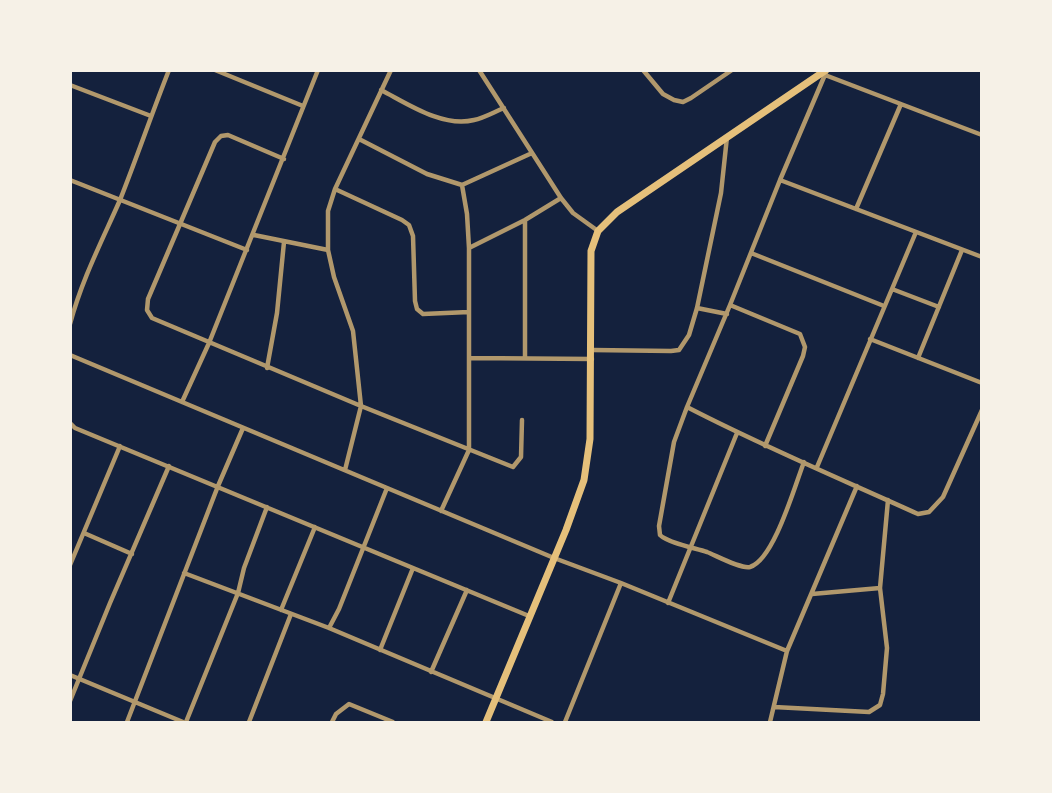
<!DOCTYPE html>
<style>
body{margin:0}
#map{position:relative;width:1052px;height:793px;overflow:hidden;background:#14213d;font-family:"Fira Sans Condensed",sans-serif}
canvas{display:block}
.frame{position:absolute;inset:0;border:72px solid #f6f1e7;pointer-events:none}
</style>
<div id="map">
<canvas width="1052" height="793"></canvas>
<div class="frame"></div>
</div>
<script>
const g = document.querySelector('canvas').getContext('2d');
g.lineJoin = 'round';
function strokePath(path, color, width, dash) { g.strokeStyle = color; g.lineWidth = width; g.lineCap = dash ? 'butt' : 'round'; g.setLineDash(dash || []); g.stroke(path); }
strokePath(new Path2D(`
 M215,70l88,36
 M479,70l82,128 12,15 25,18
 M643,70l20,24 11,6 9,2 8,-4 41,-28
 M825,75l157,60
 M70,85l81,31
 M381,90c27,14 62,38 93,30 10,-2 20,-8 30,-12
 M359,139l68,35 35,11 70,-32
 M284,159l-56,-24 -7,1 -6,6 -67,157 -1,11 5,8 209,88 152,61 8,-10 1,-37
 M70,180l177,70
 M780,180l202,77
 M335,189l67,31 7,5 4,11 2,65 2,8 6,5 46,-2
 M856,209l45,-105
 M525,220v137
 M254,235l74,15
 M469,248l56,-28 36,-22
 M751,253l133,53
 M892,289l47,18
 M730,305l70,29 5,13 -2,9 -38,90
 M697,308l30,6
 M70,324c12,-45 32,-83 50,-124 17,-43 32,-87 49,-130
 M870,339l112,44
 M592,350l79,1 8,-1 10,-15 8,-27 24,-115 6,-56
 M70,355l484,203 67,25 166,68
 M470,358l122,1
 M918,358l44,-108
 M267,368l10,-55 7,-71
 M182,402l27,-59 109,-273
 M687,407c75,39 154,72 231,107l11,-2 14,-15 39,-87
 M70,423l5,5 454,188
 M804,462c-9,23 -30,98 -54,105 -9,2 -33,-11 -43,-15 -12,-4 -39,-9 -47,-17l-1,-9 15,-84 13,-35 43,-102 50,-125 47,-110
 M817,467l99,-235
 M345,470l16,-64 -8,-75 -19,-54 -6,-27v-39l7,-22 56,-119
 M441,511l28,-61v-202l-2,-34 -5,-29
 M84,533l48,21
 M70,565l50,-119
 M184,573l145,55 223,94
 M812,594l68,-6
 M668,603l69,-170
 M281,610l34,-83
 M329,628l10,-19 48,-121
 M380,650l33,-82
 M431,672l36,-82
 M70,675l113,47
 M70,701l40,-98 59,-137
 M774,707l95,5 11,-7 3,-11 4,-46 -7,-60 8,-88
 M127,722l91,-236 25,-58
 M186,722l52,-129 6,-25 23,-61
 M249,722l42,-108
 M332,722l4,-8 13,-10 44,18
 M565,722l56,-139
 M770,722l17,-71 70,-165`), '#b1986c', 4.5);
strokePath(new Path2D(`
 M486,722l80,-192 18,-50 6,-41 1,-188 7,-20 19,-19 209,-142`), '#e5c07b', 7);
</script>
